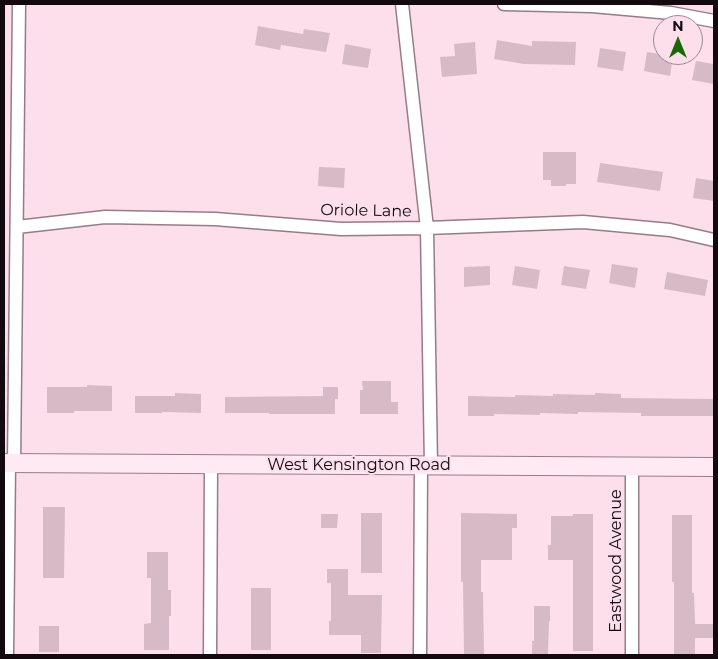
<!DOCTYPE html>
<style>
body{margin:0}
#map{position:relative;width:718px;height:659px;overflow:hidden;background:#fcdfeb;font-family:Montserrat,sans-serif}
canvas{display:block}
.frame{position:absolute;inset:0;border:5px solid #120a0e;pointer-events:none}
.north{position:absolute;left:653px;top:15px;width:50px;height:50px;box-sizing:border-box;background:#fcdfeb;border:1px solid #9e8a93;border-radius:50%;rotate:0deg;font-size:14px;font-weight:700;line-height:20px;text-align:center;color:#120a0e}
.north::after{content:'';display:block;margin:auto;width:18px;height:22px;background:#1a6705;clip-path:polygon(50% 0,100% 100%,50% 72%,0 100%)}
</style>
<div id="map">
<canvas width="718" height="659"></canvas>
<div class="frame"></div>
<div class="north">N</div>
</div>
<script>
const g = document.querySelector('canvas').getContext('2d');
g.lineJoin = 'round';
function paint(path, color) { g.fillStyle = color; g.fill(path, 'evenodd'); }
function strokePath(path, color, width, dash) { g.strokeStyle = color; g.lineWidth = width; g.lineCap = dash ? 'butt' : 'round'; g.setLineDash(dash || []); g.stroke(path); }
function label(font, color, halo, rows, align = 'center') {
  g.font = font + ' Montserrat,sans-serif'; g.lineWidth = 4; g.setLineDash([]); g.textBaseline = 'middle'; g.strokeStyle = halo; g.fillStyle = color; for (const [text, x, y, turn = 0] of rows) {
    g.save(); g.translate(x, y); g.rotate((+turn || 0) * Math.PI / 180); g.textAlign = isNaN(turn) ? turn : align; if (halo) g.strokeText(text, 0, 0); g.fillText(text, 0, 0); g.restore();
  }
}
paint(new Path2D(`
 M258,26l45,8 1,-5 26,4 -4,19 -45,-7 -1,5 -25,-5z
 M497,40l35,6v-5l44,1 -1,23 -51,-1 -30,-5z
 M475,42l2,32 -35,3 -2,-20 15,-1 -1,-12z
 M345,44l26,5 -3,19 -26,-4z
 M600,48l26,4 -3,19 -26,-4z
 M647,52l26,4 -3,20 -26,-5z
 M696,61l18,3v20l-22,-4z
 M543,152h33v32h-10v2h-15v-6h-8z
 M600,163l63,9 -3,19 -63,-9z
 M319,167l26,1 -1,20 -26,-2z
 M696,178l18,3v20l-21,-3z
 M612,264l26,4 -3,20 -26,-5z
 M490,266v19l-26,2v-20z
 M515,266l25,4 -3,19 -25,-4z
 M564,266l26,4 -4,19 -25,-4z
 M667,272l41,8 -3,16 -41,-7z
 M362,381h29v21h7v12h-38v-24h3z
 M87,385l25,1v25h-38v2h-27v-26h40z
 M323,387h15v12h-3v15h-66v-1h-44v-16l98,-1z
 M175,393l26,1v19l-39,-1v1h-27v-17h40z
 M595,393l26,1v4l92,1 1,17h-73v-3l-63,-1v2l-38,-1v2l-46,-1v2h-26v-20l47,1v-2l38,1v-2l42,1z
 M43,507h22l-1,71h-21z
 M361,513h21v60h-21z
 M461,513l56,1v14h-5v32h-31v32h2l1,62h-20l-1,-72h-2z
 M321,514h17l-1,14h-16z
 M573,514h20v137h-20v-91h-25v-15h3v-29h22z
 M672,515h20v78h2l1,31h19v14h-19v17h-21v-73h-2z
 M147,552h21v38h3v26h-2v34h-25v-26l7,-1v-45h-4z
 M327,569h21v26h34l-1,58h-20v-18h-32v-14h2v-38h-4z
 M251,588h20v62h-20z
 M534,606h16v15h-1l-1,34h-16v-14h2z
 M39,626h20v26h-20z`), '#d6bbc6');
const street = new Path2D(`
 M402,4l25,224 4,238
 M504,4l88,2 79,7 43,8
 M17,227l88,-10 110,2 126,10 86,-1 156,-6 87,8 44,10
 M14,463l5,-459
 M632,467v188
 M7,655l2,-192
 M210,655l1,-191
 M420,655l1,-189`);
const secondary = new Path2D(`
 M4,463l710,4`);
strokePath(street, '#967c87', 15);
strokePath(secondary, '#967c87', 20);
strokePath(street, '#fff', 12);
strokePath(secondary, '#ffeaf3', 18);
label('16px', '#120a0e', '#fcdfeb', [
 ["Oriole Lane",366,211,1],
 ["West Kensington Road",359,465],
 ["Eastwood Avenue",616,561,-90]
]);
</script>
